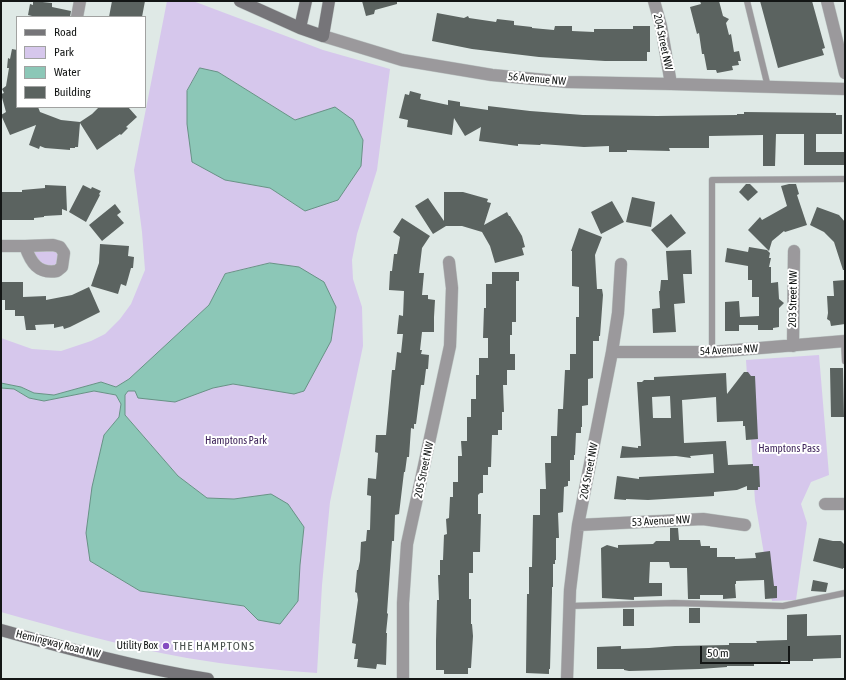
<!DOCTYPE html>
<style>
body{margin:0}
#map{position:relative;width:846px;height:680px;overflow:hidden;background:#dfe9e6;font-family:"Asap Condensed",sans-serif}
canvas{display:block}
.frame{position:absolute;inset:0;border:2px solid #131615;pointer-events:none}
.legend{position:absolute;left:16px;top:16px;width:130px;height:92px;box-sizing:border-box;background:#fff;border:1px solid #a1a2a1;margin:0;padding:5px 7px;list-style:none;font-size:12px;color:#131615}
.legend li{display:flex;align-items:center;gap:8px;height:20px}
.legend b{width:20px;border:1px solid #a1a2a1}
.scale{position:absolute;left:700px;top:646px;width:90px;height:18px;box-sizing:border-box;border:2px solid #131615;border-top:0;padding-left:5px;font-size:12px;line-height:14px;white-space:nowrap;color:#131615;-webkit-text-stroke:3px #fff;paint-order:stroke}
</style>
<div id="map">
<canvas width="846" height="680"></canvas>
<div class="frame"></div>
<ul class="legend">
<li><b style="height:5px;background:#767579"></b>Road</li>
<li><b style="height:11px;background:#d6c7ec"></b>Park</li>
<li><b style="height:11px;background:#8cc7b7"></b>Water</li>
<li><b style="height:11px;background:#5b6360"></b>Building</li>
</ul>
<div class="scale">50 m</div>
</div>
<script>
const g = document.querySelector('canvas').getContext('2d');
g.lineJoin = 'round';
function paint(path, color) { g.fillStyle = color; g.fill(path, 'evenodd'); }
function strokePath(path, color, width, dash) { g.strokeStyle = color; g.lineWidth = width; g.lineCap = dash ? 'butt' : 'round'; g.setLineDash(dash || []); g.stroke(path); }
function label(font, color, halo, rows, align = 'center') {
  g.font = font + ' "Asap Condensed",sans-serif'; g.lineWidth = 4; g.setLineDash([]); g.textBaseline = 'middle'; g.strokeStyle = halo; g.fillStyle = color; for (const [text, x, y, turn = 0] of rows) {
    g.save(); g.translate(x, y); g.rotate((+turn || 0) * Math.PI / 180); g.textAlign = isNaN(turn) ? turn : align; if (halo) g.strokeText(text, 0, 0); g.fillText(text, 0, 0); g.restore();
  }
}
paint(new Path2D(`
 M167,1h26l130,49 67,19 -13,101 -20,64 -5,26 1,19 9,28 1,39 -33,156 -8,83 -5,88c-44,-3 -87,-8 -130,-15 -63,-11 -125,-29 -186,-46v-223h13l15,9 15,3 50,-10 22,4 5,9 -2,13 -15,18 -14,126 50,30 104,15 14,14 42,-55 4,-38 -33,-33 -37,5 -27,-1 -29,-22 -53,-61v-20l3,-4 85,-3 20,-4 22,3 76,-46 5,-34 -37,-40 -29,-4 -45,11 -16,31 -80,74 -13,8 -15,-5 -47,13 -20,-2 -13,-6 -20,-4v-45l31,11 29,2 30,-10 14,-7 15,-15 11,-15 14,-34 -3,-38 -8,-62zM218,72l77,48 18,-6 -8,97 -35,-23 -45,-8z
 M30,250h28v17l-19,-3z
 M819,355l10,120 -18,7 -10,22 6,19 -11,77 -24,1 -17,-100 -9,-141z`), '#d6c7ec');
const water = new Path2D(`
 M200,68l18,4 77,48 40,-13 18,13 10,20 -2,26 -23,34 -33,11 -35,-23 -45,-8 -33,-18 -5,-38v-33z
 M270,263l29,4 25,15 12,25 -5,34 -27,50 -10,3 -61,-10 -20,4 -38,14 -37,-4 -3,-7h-7l-3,4v20l53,61 29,22 27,1 37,-5 17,10 16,23 -4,38 -2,36 -18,23 -22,-4 -14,-14 -104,-15 -50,-30 -4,-28 6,-46 12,-52 15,-18 2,-13 -5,-9 -22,-4 -50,10 -15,-3 -15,-9 -13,-1v-5l20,4 13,6 20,2 47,-13 15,5 13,-8 80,-74 16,-31z`);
paint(water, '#8cc7b7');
strokePath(water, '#689286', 1);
paint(new Path2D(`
 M33,1l19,2v4l19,4 -1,6h-34l-8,-2 2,-11 3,1z
 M112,1h33l-3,16h-33z
 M362,1h35v3l-22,6 -1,4 -8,2z
 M700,1h19l4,15 6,3 -3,4 3,12 2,-1 3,18 5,-1 2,10h-3l1,4 -7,1 1,4 -16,3 -1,-3h-9l-3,-16h-2l-3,-21 -2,1 -7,-27 11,-3z
 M760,1h52l13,47 -3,1 2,6 -46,13z
 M437,13l27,5 4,-2 1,2 27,4 1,-3 17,2v4l18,2v1l22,2 1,-4h17v5l22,1v-3h39v-3h17v26h-3v9h-42l-66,-4 -67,-8 -40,-8z
 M12,49l5,1v57h21l2,5 21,8 19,2 12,-8 7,-7h29l9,10 -11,10 2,1 -7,7 -1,-1 -23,16 -17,-27 -2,24h-3v1h-5v2l-25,-2 -5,-2 -1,3 -10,-4 7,-20 -26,10 -9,-20 5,-3 -5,-18 3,-1 -2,-4 4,-3 3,-18h-2l1,-10 2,1z
 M410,91l11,3 -1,5 28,6v-5l12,2v4l28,4v-4l42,5 53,4 74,1 80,-1v-1h7v-2l92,1v2h6v19h-26v18h29v13h-41v-31h-28l-1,32h-12v-31l-54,1v12h-40l1,3 -43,-1v2h-18v-6l-25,1 -43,-3 -1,1 -22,-1v2l-39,-5 2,-14 -16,9 -11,-18 -2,17 -45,-8 1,-7 -9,-2 6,-24 4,1z
 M746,184h4l8,8 -10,9 -9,-9z
 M789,184h7l3,10 -2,1 10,30 -22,7 -1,-1 -12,10 -3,10 -21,-21 12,-13 2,3 25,-14 -6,-20z
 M45,185l21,1 1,25 -5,-2v6l-18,1v1l-10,1v2h-33l1,-28h20v-2l23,-2z
 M83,185l8,4 1,-2 9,4 -2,3 1,1 -14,27 -17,-10z
 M444,192h19l25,7 -1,3 4,1 -7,22 23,-13 2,4h1l12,20 3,11 -3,1 2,7 -29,8 -5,-17 -8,-14 -20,-6h-16l-13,8 -18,-28 13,-8 16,23z
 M632,197l23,5 -4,25 -25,-5z
 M612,201l12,21 -23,12 -10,-22z
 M115,204l6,8 -4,3 7,8 -22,18 -13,-16z
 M817,207l22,8 6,7v48h-2l-9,-28 -10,-10 -14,-7z
 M671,214l15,19 -19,15 -16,-18z
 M402,218l28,18 -8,12 -3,25h5l-2,22h6v4l7,1 -1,17v15h-12l-2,18h2l-1,4 8,1 -1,14h-2l-2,16h-3l-5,39h-2v5l-3,-1 -2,29h-2l-2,15h-1l-5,42 -4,1 -1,26h-2l-5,72 1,1 -2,19h1l-1,32 -9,-1 -1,5 -19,-2 1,-8h-4l2,-15 -4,-1 6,-43 -1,-7 -2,-1 2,-22h1l2,-9 1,-19 5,-1 1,-11h3l1,-34 -4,-1 1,-17 8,1 2,-26 -3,-1 1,-17h10l6,-65h3l2,-18 4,1 2,-19h-6l2,-19 4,1 1,-25 -15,-1 1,-19h2l2,-17h3l3,-17 -7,-5z
 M579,228l23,9 -7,18 2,34h5l1,6 -3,41h-1v5h-6v37l-5,1v26l-6,1v21h-1v6h-5l-1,22h-1v5h-4v21h-2v5l-4,1 -1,25 -5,1 1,25h-3v22h-1v4h-2v23h-1v5l-2,77h-1v5l-23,-1 1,-79h2v-27h3l1,-52h7v-26h6l-1,-26h6v-27h6l1,-27h5l2,-39h5v-16h6v-37h3v-30l-7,-1v-35h-1z
 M100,244l29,2 -1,10 6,1 -1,11h-2l-5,18 -5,-2 -3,10 -27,-8 8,-23z
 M749,247l18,3 3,3 -1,5h2l-2,9h2v16l7,-1 1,17 5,4 -5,5v19l-6,1v2h-15v-5h-19v6h-14v-29l14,-1 1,16 19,-1v-19h-7v-17h-4v-14l-23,-4 2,-14 21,4z
 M691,250l1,24h-9l2,29 -11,1 2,28 -23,1 -1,-24 8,-1 -1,-17h1l1,-11h7l-2,-29z
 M492,272h27v9h-3v41h-4v13h-2v19h5v16h-8v15h-4l1,27h-2v18h-4v5h-6l-1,32h-3v8h-5v18h-3l-2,2v19h3l-1,38h-7v21h-4v26h2v25h1l1,12 -2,32h-3v6h-24v-4h-8v-29l1,-41h2l-1,-25h2v-15h3l1,-25 3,-1 -1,-15 3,-1 1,-21h3v-15h5v-26h4l-1,-15h6v-24h4v-18h5v-24h3v-17h9v-20h-5l1,-30h2v-24h6z
 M845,280v44l-14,2 -1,-5 -3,-2 1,-6 -1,-17h7l-1,-15z
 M1,282h22v15l23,-1v4l26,-5 17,-8 11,25 -30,15 -6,2 -1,-3 -9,2v-4l-19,1 1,5h-10l-2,-14h-9v-6h-10v-10h-4z
 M830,368h13l1,49h-13z
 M744,372h4l3,4h4l3,63 -12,1 -1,-14h-2v-5l-26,1 -1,-25 -34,3 2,43 42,-2 2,24 25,-1v2h6l1,21h-2v3h-11v-4l-10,4 -23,2v4l-66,4 -22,-1v1l-12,-1 3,-23 22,3v-2l75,-4 -1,-19 -23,2 1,2 -15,-2 -56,2 2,-12 16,2v-2h3l-4,-64h5l2,-2h10v-3l72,-4 1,21zM670,396l1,22h-18l-1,-21z
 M670,528h8l1,12h21l1,6h9v2h7v9h18v2l21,-1 -1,-5 15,-2 4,35h3v12l-12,1 -1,-19 -28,1v3h-1l1,14 -13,1v-4h-23v4h-12l-1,-31h-17l-1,-6h-19l-1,21h13v13l-28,1v3l-32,-2 -1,-50 6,-3 11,3v-3l35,-1 3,-3h14z
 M819,538l14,3h8l4,4v23h-2v1l-30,-8z
 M813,580l15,3 -2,9 -15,-1z
 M689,608h11v15h-11z
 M623,609h11v17h-11z
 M807,614v22l34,-1v23l-28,1v2h-32v3h-27v2h-27v1l-27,2 -71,2 -5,-1v-1h-27v-22l24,-1v3l28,-1 26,-2 54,-1v-2h28l-1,-2 31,-1v-25z`), '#5b6360');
const lane = new Path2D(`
 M747,1l21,86
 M844,342l1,19
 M712,352v-172l133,-1
 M569,606l105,-3 109,3 62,-13`);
const street = new Path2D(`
 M654,1l7,25 10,58
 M827,1l18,72
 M77,17l3,-16
 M323,36l79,24 90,15 75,7 104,2 174,5
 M1,246h24c6,17 13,28 32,25l5,-4 2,-14 -4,-6 -7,-2 -28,1
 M793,346l1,-95
 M612,352h100l133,-11
 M825,504h20
 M578,525l125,-6 42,6
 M403,679v-76l4,-59 43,-198 2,-58 -3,-26
 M567,679l3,-89 8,-65 34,-173 6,-39 3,-49`);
const secondary = new Path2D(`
 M240,1l60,27 23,8 6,-35
 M300,28l6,-27
 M1,630c68,19 137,38 207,49`);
strokePath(lane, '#bec7c5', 7);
strokePath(street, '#bec7c5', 13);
strokePath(secondary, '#bec7c5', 13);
strokePath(lane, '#9b999c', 6);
strokePath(street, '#9b999c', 12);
strokePath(secondary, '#767579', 12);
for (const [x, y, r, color] of [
 [166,646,4,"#854bc1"]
]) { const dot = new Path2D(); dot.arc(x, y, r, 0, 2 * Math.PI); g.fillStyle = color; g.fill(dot); strokePath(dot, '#fff', 1.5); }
label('11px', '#131615', '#fff', [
 ["204 Street NW",663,42,78],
 ["56 Avenue NW",537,79,5],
 ["203 Street NW",793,299,-89],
 ["54 Avenue NW",729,350,-3],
 ["205 Street NW",424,470,-78],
 ["204 Street NW",589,471,-79],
 ["53 Avenue NW",661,521,-3],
 ["Hemingway Road NW",58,644,14]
]);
label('11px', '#40265c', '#fff', [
 ["Hamptons Park",236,441],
 ["Hamptons Pass",789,449]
]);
label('11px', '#131615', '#fff', [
 ["Utility Box",158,646]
], 'right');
g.letterSpacing = '1px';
label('12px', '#48504d', '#fff', [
 ["THE HAMPTONS",214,646]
]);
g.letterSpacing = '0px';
</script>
